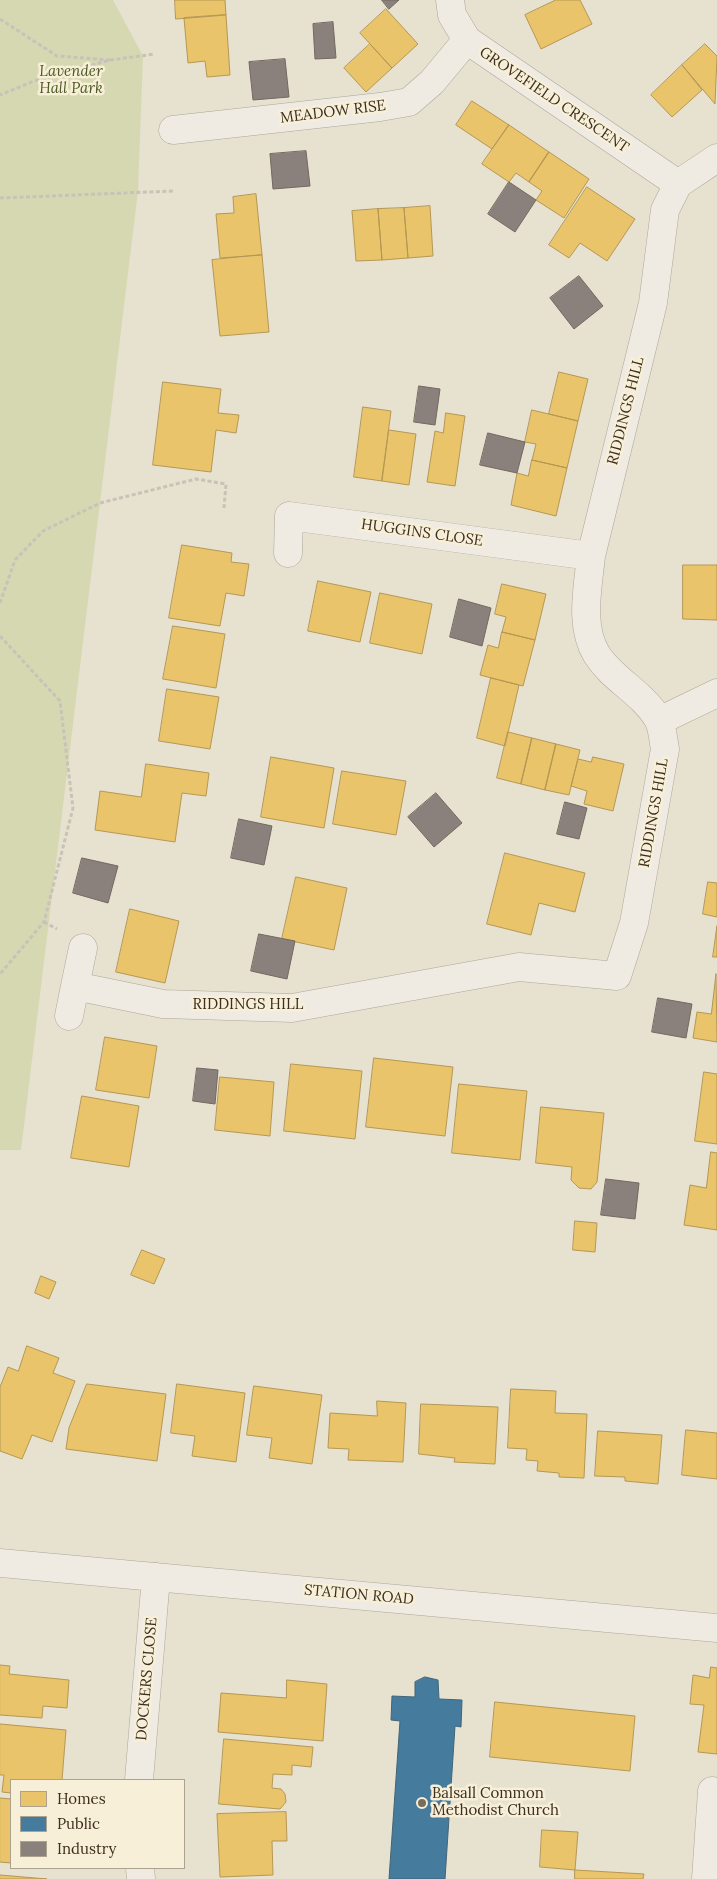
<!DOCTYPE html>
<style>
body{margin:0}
#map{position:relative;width:717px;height:1879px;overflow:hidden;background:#e7e1d0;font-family:Lora,serif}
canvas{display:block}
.legend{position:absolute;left:10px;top:1779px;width:175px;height:90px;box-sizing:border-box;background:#f7efd7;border:1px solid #ada28d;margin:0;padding:6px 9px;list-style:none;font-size:15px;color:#3d2e1f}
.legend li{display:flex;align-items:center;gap:10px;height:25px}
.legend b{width:25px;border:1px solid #ada28d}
</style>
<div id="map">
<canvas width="717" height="1879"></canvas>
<ul class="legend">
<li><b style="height:14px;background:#e9c46a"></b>Homes</li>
<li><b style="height:14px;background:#457b9d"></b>Public</li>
<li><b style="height:14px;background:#8a817c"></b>Industry</li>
</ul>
</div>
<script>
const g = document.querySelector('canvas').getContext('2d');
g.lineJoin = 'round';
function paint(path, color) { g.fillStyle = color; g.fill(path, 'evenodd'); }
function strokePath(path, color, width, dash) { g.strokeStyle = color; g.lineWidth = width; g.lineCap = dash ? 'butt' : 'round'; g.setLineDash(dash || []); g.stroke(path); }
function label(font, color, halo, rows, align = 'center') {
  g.font = font + ' Lora,serif'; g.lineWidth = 5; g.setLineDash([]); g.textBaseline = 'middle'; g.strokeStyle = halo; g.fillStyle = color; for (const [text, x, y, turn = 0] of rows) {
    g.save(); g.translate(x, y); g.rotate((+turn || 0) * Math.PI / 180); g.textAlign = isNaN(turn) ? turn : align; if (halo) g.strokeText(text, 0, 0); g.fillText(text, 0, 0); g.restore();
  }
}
paint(new Path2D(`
 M0,0h113l30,56 -5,135 -117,959h-21z`), '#d6d8b2');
const homes = new Path2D(`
 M175,0h50l1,15 -50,4z
 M556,0h24l12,24 -51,25 -16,-34z
 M386,9l32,35 -26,24 -32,-35z
 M226,15l4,60 -23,2 -2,-16 -17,2 -4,-45z
 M370,44l22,24 -26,24 -22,-24z
 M705,44l12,12 -2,48 -33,-39z
 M682,65l20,25 -30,27 -21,-22z
 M472,101l37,24 -17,24 -36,-24z
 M509,125l40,27 -20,30 -13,-9 -7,9 -27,-18z
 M549,152l40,27 -25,39 -28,-18 6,-9 -13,-9z
 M587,187l48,32 -28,42 -27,-18 -11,15 -20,-13z
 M256,194l6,61 -42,3 -4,-44 18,-1 -1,-16z
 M430,206l3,50 -25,2 -4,-50z
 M404,208l4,50 -26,2 -4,-51z
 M378,209l4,51 -26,1 -4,-50z
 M262,255l7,77 -49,4 -8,-76z
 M559,372l29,7 -10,42 -29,-7z
 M163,382l58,7 -3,24 21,2 -3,18 -20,-3 -5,42 -58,-7z
 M363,407l28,4 -9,70 -28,-4z
 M532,410l46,11 -11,47 -35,-8 4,-16 -11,-2z
 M446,413l19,3 -10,70 -28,-4 8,-51 8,2z
 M389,430l27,4 -7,51 -27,-4z
 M532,460l35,8 -11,48 -45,-11 6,-32 11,3z
 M182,545l50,8 -1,9 18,2 -5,32 -18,-3 -6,33 -51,-8z
 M683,565h34v55l-34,-1z
 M318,581l53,11 -11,50 -52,-11z
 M502,584l44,10 -11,46 -33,-8 4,-15 -11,-3z
 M380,593l52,11 -10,50 -52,-11z
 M173,626l52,8 -9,54 -53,-9z
 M502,632l33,8 -12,46 -43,-11 8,-30 10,3z
 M491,678l28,7 -14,61 -28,-8z
 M167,689l52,8 -9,52 -51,-8z
 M508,732l24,6 -11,46 -24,-6z
 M532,738l24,6 -11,46 -24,-6z
 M556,744l24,6 -11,45 -24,-5z
 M271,757l63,11 -10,60 -63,-11z
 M593,757l31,7 -11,47 -29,-7 3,-13 -16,-5 7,-27 13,3z
 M146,764l63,9 -3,23 -24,-3 -7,49 -80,-12 5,-39 41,6z
 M342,771l64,10 -10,54 -63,-11z
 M505,853l80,20 -10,39 -36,-9 -8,32 -44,-11z
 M296,877l51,11 -13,62 -52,-11z
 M708,882l9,1v34l-14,-3z
 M130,909l49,12 -14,62 -49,-11z
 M717,926v31h-4z
 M716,974l1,68 -24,-4 4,-26 14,2z
 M105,1037l52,9 -8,52 -53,-8z
 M374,1058l79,9 -8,69 -79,-9z
 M291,1064l71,7 -7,68 -71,-8z
 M704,1072l13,2v70l-22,-3z
 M220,1077l54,5 -4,54 -55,-6z
 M459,1084l68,7 -7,69 -68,-7z
 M82,1096l57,10 -10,61 -58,-9z
 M541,1107l63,6 -7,69 -6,7 -12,-1 -8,-8 1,-13 -36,-4z
 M711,1152l6,1v77l-33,-5 6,-40 16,3z
 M575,1221l22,2 -2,29 -22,-2z
 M142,1250l23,9 -11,25 -23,-9z
 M41,1276l15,6 -7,17 -14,-6z
 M27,1346l32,12 -6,15 22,8 -23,61 -20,-7 -10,24 -22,-8v-64l8,-20 10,4z
 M87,1384l79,10 -9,67 -91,-12 3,-21z
 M177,1384l68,9 -9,69 -44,-6 3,-20 -24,-3z
 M254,1386l68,9 -10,69 -43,-6 3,-20 -25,-3z
 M511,1389l45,2 -1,22 32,1 -3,64 -25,-1v-4l-22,-2 1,-10 -12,-1 1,-11 -19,-1z
 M377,1401l29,2 -3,59 -55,-2 1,-11 -21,-1 2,-35 47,3z
 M421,1404l77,3 -3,57 -41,-2 1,-4 -36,-4z
 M686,1430l31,3v46l-35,-4z
 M598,1431l64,4 -4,49 -33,-3v-4l-30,-1z
 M0,1665l10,1 -1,8 60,6 -2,28 -24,-2 -1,12 -42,-3z
 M711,1667l6,1v86l-19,-2 6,-47 -14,-1 3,-29 16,3z
 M287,1680l40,4 -4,57 -105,-9 3,-39 65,5z
 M495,1702l140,14 -5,55 -140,-14z
 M0,1724l66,6 -4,50h-51v13l-9,-1 2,-17h-4z
 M224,1739l89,8 -2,20 -19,-2v10l-19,-1 -1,14 9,1 4,5 1,8 -6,7 -61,-5z
 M0,1798l11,1v64l-11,-1z
 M286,1812l1,29h-15l1,34 -53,2 -3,-63z
 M542,1830l36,2 -3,38 -35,-3z
 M575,1870l69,4 -1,5h-68z
 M0,1875l47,4h-47z`);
paint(homes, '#e9c46a');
strokePath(homes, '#b59754', 1);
const public = new Path2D(`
 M425,1677l13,3 1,19 23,1 -1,27 -6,-1 -10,153h-56l11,-158 -9,-1 1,-24 23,1v-15z`);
paint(public, '#457b9d');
strokePath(public, '#436477', 1);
const industry = new Path2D(`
 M382,0h17l-10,9z
 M333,22l3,36 -21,1 -2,-35z
 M285,59l4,38 -36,3 -4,-38z
 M306,151l4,35 -37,3 -3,-35z
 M509,182l27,18 -21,32 -27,-18z
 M579,276l24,30 -29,23 -24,-31z
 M419,386l21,3 -5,36 -21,-3z
 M488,433l37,9 -8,31 -37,-8z
 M459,599l32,9 -9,38 -32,-9z
 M436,793l26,30 -28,24 -26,-30z
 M565,802l22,6 -8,31 -22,-5z
 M239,819l33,7 -8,39 -33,-7z
 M82,858l36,8 -10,37 -35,-10z
 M259,934l36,7 -8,38 -36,-8z
 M658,998l34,6 -6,34 -34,-6z
 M197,1068l21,2 -3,34 -22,-3z
 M606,1179l33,4 -4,36 -34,-4z`);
paint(industry, '#8a817c');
strokePath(industry, '#736860', 1);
const minor = new Path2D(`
 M450,0l2,15 15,25 211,144
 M173,130l207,-23 29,-5 23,-20 35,-42
 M288,553l1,-37 302,40
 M659,721l58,-28
 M75,986l8,-38
 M69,1016l6,-30 88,18 129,4 227,-41 98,9 17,-53 31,-174c-2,-9 -2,-21 -7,-30 -15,-26 -45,-39 -61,-64 -18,-29 -9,-68 -6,-99l62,-253 12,-93 13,-26 39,-26
 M0,1563l717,65
 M139,1780l17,-203
 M140,1868l1,11
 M706,1879l6,-88`);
strokePath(minor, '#ada698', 29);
strokePath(new Path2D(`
 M0,19l57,37 53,4 -76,21 -34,14
 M110,60l45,-6
 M0,198l174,-7
 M0,603l15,-43 28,-29 57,-28 96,-24 30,5 -2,24
 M0,636l60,65 13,107 -29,114 -44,52
 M44,922l13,7`), '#c8c2b8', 3, [4, 2.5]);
strokePath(minor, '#efebe2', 28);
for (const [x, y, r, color] of [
 [422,1803,5,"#786d5d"]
]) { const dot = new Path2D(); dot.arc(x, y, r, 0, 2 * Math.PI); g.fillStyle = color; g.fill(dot); strokePath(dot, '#f7efd7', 2); }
label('italic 15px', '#4c5a25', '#f7efd7', [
 ["Lavender",71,72],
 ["Hall Park",71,89]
]);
label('15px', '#3d2e1f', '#f7efd7', [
 ["GROVEFIELD CRESCENT",554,100,34],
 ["MEADOW RISE",333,112,-7],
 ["RIDDINGS HILL",626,411,-76],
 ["HUGGINS CLOSE",422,533,8],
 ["RIDDINGS HILL",654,813,-80],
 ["RIDDINGS HILL",248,1005],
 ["STATION ROAD",359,1595,5],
 ["DOCKERS CLOSE",147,1679,-85]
]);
label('15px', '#3d2e1f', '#f7efd7', [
 ["Balsall Common",432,1794],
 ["Methodist Church",432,1811]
], 'left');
</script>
